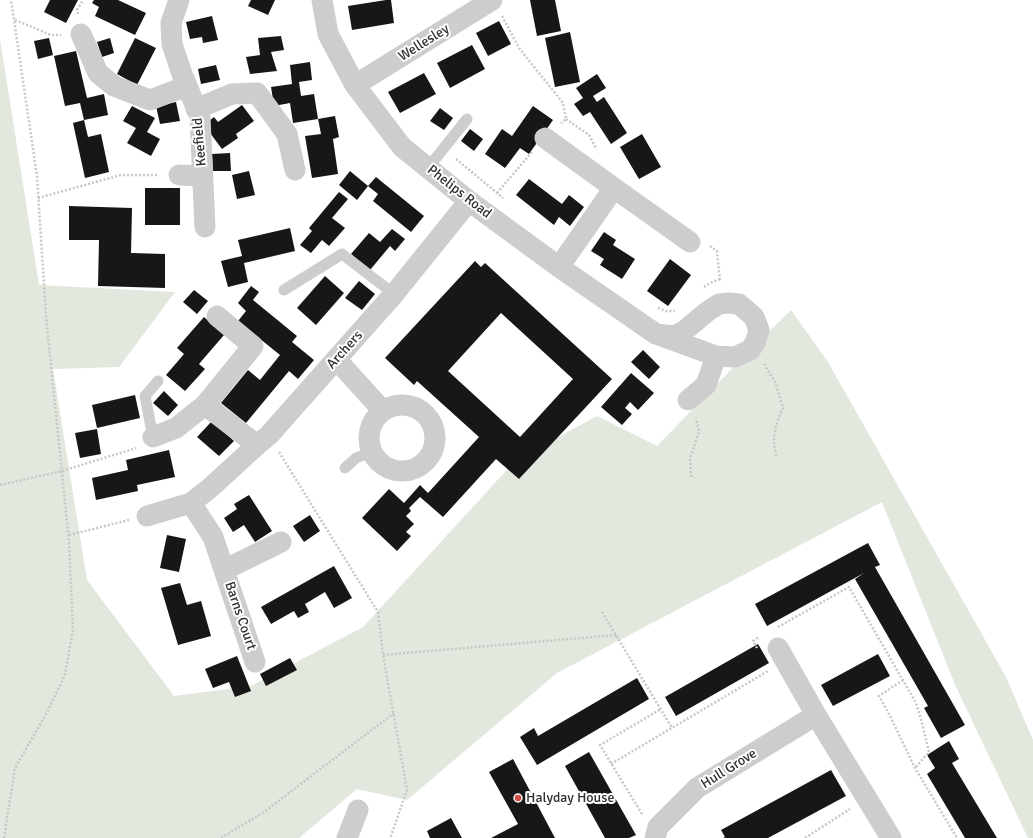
<!DOCTYPE html>
<style>
body{margin:0}
canvas{display:block;background:#fff}
</style>
<canvas width="1033" height="838"></canvas>
<script>
const g = document.querySelector('canvas').getContext('2d');
g.lineJoin = 'round';
function paint(path, color) { g.fillStyle = color; g.fill(path, 'evenodd'); }
function strokePath(path, color, width, dash) { g.strokeStyle = color; g.lineWidth = width; g.lineCap = dash ? 'butt' : 'round'; g.setLineDash(dash || []); g.stroke(path); }
function label(font, color, halo, rows, align = 'center') {
  g.font = font + ' Signika,sans-serif'; g.lineWidth = 4; g.setLineDash([]); g.textBaseline = 'middle'; g.strokeStyle = halo; g.fillStyle = color; for (const [text, x, y, turn = 0] of rows) {
    g.save(); g.translate(x, y); g.rotate((+turn || 0) * Math.PI / 180); g.textAlign = isNaN(turn) ? turn : align; if (halo) g.strokeText(text, 0, 0); g.fillText(text, 0, 0); g.restore();
  }
}
paint(new Path2D(`
 M0,39l39,246 136,7 -56,75 -66,2 34,211 87,116 77,-10 112,-59 152,-166 82,-45 60,30 93,-96 41,-40 37,52 178,315 27,63v98h-5l-72,-151 -74,-185 -325,171 -150,127 -50,-11 -58,49h-299z`), '#e2e8dd');
paint(new Path2D(`
 M50,0h28l-12,23 -22,-11z
 M94,0h24l28,13 -11,22 -40,-19 4,-9 -7,-4z
 M251,0h24l-7,15 -20,-9z
 M386,0h5l3,23 -42,7 -4,-24z
 M530,0h25l6,31 -24,5z
 M212,16l6,24 -15,3 -1,-6 -12,2 -4,-17z
 M499,21l12,23 -23,12 -12,-23z
 M570,32l10,50 -25,5 -10,-49z
 M281,36l3,14 -13,2 6,19 -27,3 -4,-17 14,-2 -2,-17z
 M49,38l4,17 -15,4 -4,-18z
 M110,38l4,15 -12,4 -5,-15z
 M135,38l21,10 -19,37 -20,-11z
 M472,45l13,24 -35,19 -13,-25z
 M76,51l11,47 17,-4 4,21 -24,5 -4,-17 -15,3 -11,-50z
 M310,62l2,18 -13,2 2,14 13,-2 4,25 -25,4 -3,-20 -16,3 -3,-19 21,-3 -2,-19z
 M216,65l4,15 -19,4 -3,-15z
 M424,73l12,21 -36,19 -12,-21z
 M597,74l9,14 -13,8 4,6 7,-5 23,36 -16,11 -21,-32 -7,4 -9,-12 9,-6 -7,-10z
 M176,102l4,19 -20,3 -4,-18z
 M242,105l12,16 -18,13 2,4 -16,11 -18,-24 10,-8 4,5z
 M132,106l23,12 -8,14 13,7 -9,17 -24,-13 9,-15 -13,-7z
 M533,106l20,14 -24,34 -9,-6 -15,20 -20,-14 17,-25 10,7z
 M440,108l13,10 -9,12 -14,-9z
 M335,116l4,21 -6,2 5,35 -26,4 -7,-42 16,-2 -3,-15z
 M84,120l4,17 13,-3 8,38 -24,6 -12,-55z
 M470,129l13,10 -9,12 -13,-10z
 M642,134l19,33 -22,12 -19,-32z
 M230,153l1,18h-18l-1,-17z
 M249,171l6,24 -18,4 -5,-24z
 M350,171l18,15 -11,14 -18,-15z
 M376,177l48,39 -13,16 -38,-31 5,-7 -10,-8z
 M529,179l33,25 7,-9 15,12 -14,19 -11,-9 -5,8 -38,-30z
 M145,188h35v37h-35z
 M339,192l9,7 -16,19 13,10 -16,18 -7,-6 -11,13 -11,-8 12,-14 -3,-3z
 M69,206l63,2 -1,45 34,1v34l-67,-2 1,-46h-30z
 M290,228l5,23 -51,12 4,19 -20,5 -7,-26 21,-5 -4,-16z
 M392,229l13,10 -10,12 -5,-5 -20,24 -19,-16 18,-21 11,9z
 M604,232l12,8 -3,5 22,14 -13,20 -22,-14 4,-6 -13,-8z
 M670,259l21,16 -23,31 -21,-15z
 M475,261l6,6 4,-4 127,116 -93,100 -23,-20 -53,58 -23,-20 -11,11 2,3 -5,5 8,8 -8,8 5,4 -14,15 -35,-33 27,-29 15,14 16,-18 8,8 51,-56 -62,-56 -3,4 -29,-27zM501,313l72,66 -53,58 -72,-66z
 M325,276l19,17 -28,32 -19,-17z
 M359,281l16,13 -13,16 -17,-12z
 M251,286l8,6 -6,8 44,36 -5,6 22,18 -16,19 -9,-8 -43,52 -25,-20 27,-33 12,10 20,-25 -42,-34 8,-10 -8,-8z
 M194,290l14,11 -11,13 -14,-12z
 M204,317l20,18 -25,29 6,5 -20,22 -19,-16 18,-21 -7,-6z
 M643,350l17,17 -11,12 -18,-17z
 M631,373l23,20 -16,17 -8,-8 -5,6 7,6 -10,11 -21,-18z
 M164,391l14,14 -10,11 -15,-13z
 M135,395l5,23 -43,10 -5,-23z
 M212,421l22,20 -15,15 -22,-19z
 M97,429l4,25 -21,4 -5,-25z
 M169,450l6,27 -38,8 1,6 -42,9 -4,-22 36,-8 -2,-10z
 M249,495l23,36 -17,11 -11,-17 -11,7 -9,-14 13,-9 -3,-5z
 M310,515l10,16 -16,11 -11,-16z
 M167,535l19,4 -7,33 -19,-4z
 M868,543l12,22 -5,2 90,158 -24,13 -17,-30 4,-2 -73,-127 9,-6 -97,53 -12,-22z
 M334,566l18,32 -18,10 -9,-16 -20,12 4,8 -11,6 -4,-7 -23,13 -10,-17z
 M180,583l7,22 14,-4 10,35 -33,9 -17,-57z
 M758,644l11,19 -93,53 -11,-19z
 M878,654l12,22 -57,30 -12,-21z
 M237,656l14,35 -16,6 -6,-15 -16,6 -8,-19z
 M290,658l7,12 -31,16 -6,-12z
 M637,678l12,21 -112,66 -17,-28 14,-9 4,8z
 M949,741l10,18 -7,4 45,75h-32l-38,-64 8,-6 -8,-13z
 M589,752l47,83 -7,3h-24l-40,-72z
 M513,759l42,79h-64l27,-14 -29,-52z
 M831,770l15,26 -78,42h-45l2,-1 -4,-7z
 M451,818l11,20h-32l-3,-7z`), '#171717');
strokePath(new Path2D(`
 M78,14l-1,-4 6,-10
 M502,16l17,32 44,55 3,16 -5,4
 M15,20l36,15h10
 M566,119l23,16 7,13
 M456,159l47,39
 M497,193l35,-41
 M38,198l83,-23h37
 M710,246l7,5 3,30
 M704,287l6,-4 10,-4
 M658,308l8,3h9
 M764,364l11,18 8,26c-5,10 -9,22 -9,34 0,5 2,11 2,16
 M279,452l99,160 5,43 24,135 -16,46 1,2
 M691,477l-1,-18 9,-28 -3,-13
 M0,485l62,-14 74,-23
 M69,535l60,-15
 M602,612l70,116
 M778,627l71,-40 67,116 5,16 8,33 -14,16
 M757,648l-4,-7 6,-4
 M383,655l233,-20
 M903,680l-24,16 10,18 26,54 42,70
 M611,764l157,-93
 M642,814l-42,-69 61,-36
 M4,838l11,-70 30,-52 20,-41 8,-46 -4,-87 -23,-226 -9,-140 -24,-163 -2,-13
 M221,838l43,-26 130,-99
 M805,838l45,-29`), '#c7c7c7', 2.5, [2, 2]);
strokePath(new Path2D(`
 M428,168l39,-49
 M284,290l58,-36 52,40
 M153,437l-8,-41 13,-15
 M345,468l11,-10 15,-6`), '#cdcdcd', 11);
strokePath(new Path2D(`
 M179,0l-8,23 1,21 10,30 18,43 5,110
 M322,0l6,34 27,51 47,62 67,54 90,66 97,67
 M81,34l17,39 16,13 36,14 37,-14
 M355,85l137,-85
 M196,109l36,-15 25,-1 30,41 8,36
 M545,138l69,50
 M179,175l23,1
 M559,267l55,-79 76,54
 M729,303l10,1 15,13 5,13 -4,13 -5,7 -15,7 -19,-1 -60,-22 19,2 9,-5 24,-20 11,-7z
 M336,359l47,52
 M688,400l18,-15 10,-29
 M369 438a33 33 0 1 1 66 0a33 33 0 1 1-66 0Z
 M205,405l52,40
 M153,437l23,-9 29,-23 48,-59 -36,-30
 M191,503l22,34 42,125
 M147,516l44,-13 19,-15 47,-43 12,-10 125,-141 75,-93
 M224,570l57,-28
 M778,648l38,67 75,123
 M347,838l11,-28
 M655,838l3,-11 39,-39 119,-73`), '#cdcdcd', 21);
for (const [x, y, r, color] of [
 [518,798,4,"#d04d49"]
]) { const dot = new Path2D(); dot.arc(x, y, r, 0, 2 * Math.PI); g.fillStyle = color; g.fill(dot); strokePath(dot, '#fff', 1.5); }
label('14px', '#303030', '#fff', [
 ["Wellesley",424,43,-32],
 ["Keefield",200,142,-95],
 ["Phelips Road",459,192,38],
 ["Archers",345,350,-48],
 ["Barns Court",240,616,71],
 ["Hull Grove",729,769,-32]
]);
label('14px', '#303030', '#fff', [
 ["Halyday House",526,798]
], 'left');
</script>
